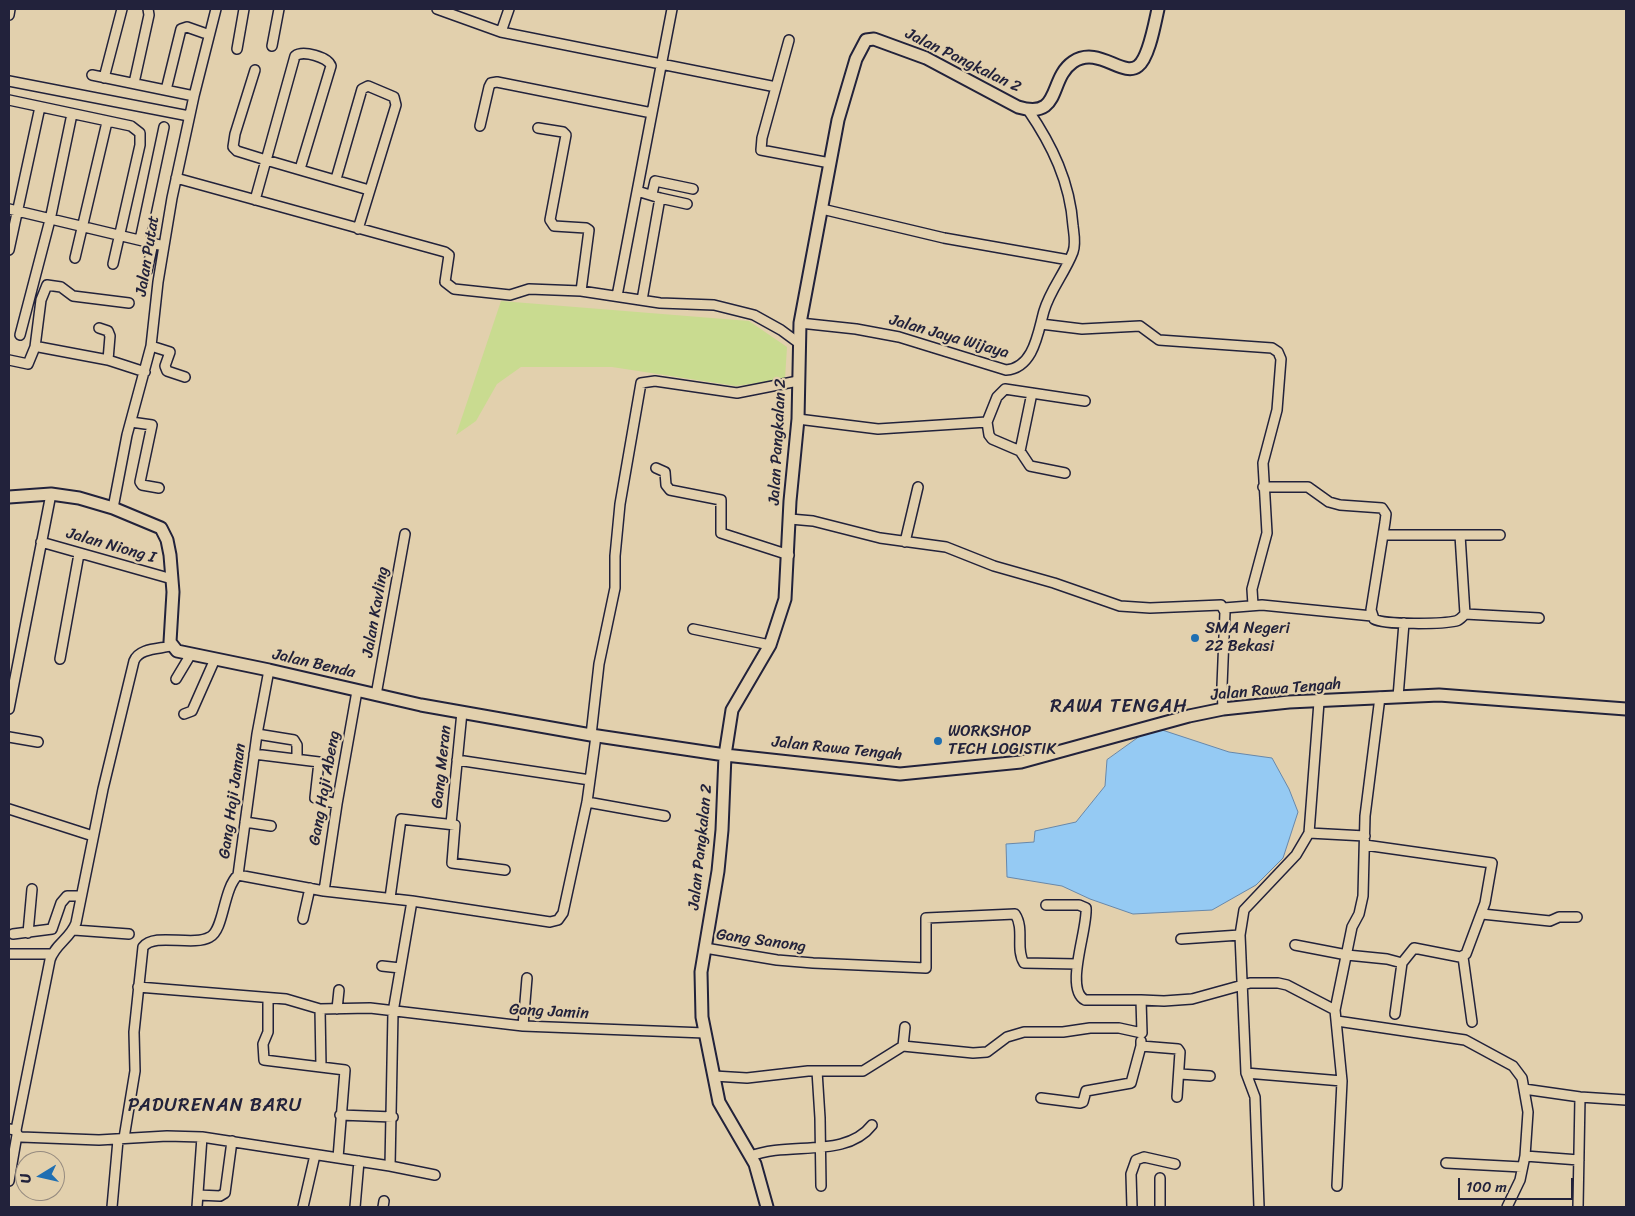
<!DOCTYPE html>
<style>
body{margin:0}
#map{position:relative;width:1635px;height:1216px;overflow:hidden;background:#e2d0ad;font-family:Sriracha,sans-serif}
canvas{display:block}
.frame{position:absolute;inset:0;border:10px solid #22223b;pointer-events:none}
.north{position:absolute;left:15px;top:1151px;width:50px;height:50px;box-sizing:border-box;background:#e2d0ad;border:1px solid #958a7f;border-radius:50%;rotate:261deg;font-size:14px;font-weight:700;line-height:20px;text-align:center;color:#22223b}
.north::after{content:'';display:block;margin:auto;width:18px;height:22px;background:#1f6fb2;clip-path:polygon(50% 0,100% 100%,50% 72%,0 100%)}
.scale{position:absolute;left:1458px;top:1178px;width:115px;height:22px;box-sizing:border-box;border:2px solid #22223b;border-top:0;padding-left:6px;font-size:15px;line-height:18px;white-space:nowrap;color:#22223b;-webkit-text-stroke:4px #e2d0ad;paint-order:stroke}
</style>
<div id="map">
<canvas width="1635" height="1216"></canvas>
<div class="frame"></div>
<div class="north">U</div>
<div class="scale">100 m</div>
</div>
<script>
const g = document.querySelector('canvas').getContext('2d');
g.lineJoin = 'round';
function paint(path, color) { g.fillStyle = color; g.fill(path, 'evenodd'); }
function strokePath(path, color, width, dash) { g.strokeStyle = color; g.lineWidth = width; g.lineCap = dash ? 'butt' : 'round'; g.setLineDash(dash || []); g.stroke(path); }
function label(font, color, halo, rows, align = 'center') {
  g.font = font + ' Sriracha,sans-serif'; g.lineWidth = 4.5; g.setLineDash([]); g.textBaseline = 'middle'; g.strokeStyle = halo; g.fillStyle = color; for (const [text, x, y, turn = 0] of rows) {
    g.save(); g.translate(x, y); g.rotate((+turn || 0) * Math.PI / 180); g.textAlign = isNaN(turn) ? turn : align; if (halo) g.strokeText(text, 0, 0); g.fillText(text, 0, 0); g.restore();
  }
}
paint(new Path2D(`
 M501,301l248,20 38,26 -2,32 -49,7 -124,-19h-91l-24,17 -21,37 -20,14z`), '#c9db90');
const water = new Path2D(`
 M1153,727l76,25 43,6 17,31 9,23 -15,46 -27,27 -44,25 -79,4 -43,-15 -28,-13 -55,-9 -1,-33 28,-2 1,-11 41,-9 29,-36 2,-26z`);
paint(water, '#95caf3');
strokePath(water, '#6787a9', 1);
const minor = new Path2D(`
 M437,9l64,23 275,55
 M9,15l1,-6
 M501,32l8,-23
 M789,40l-27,98 -1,12 69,13
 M272,46l7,-37
 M237,49l7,-40
 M255,70l-20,64 -2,13 4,4 29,9 103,30
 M92,75l102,21
 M104,78l18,-69
 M9,81l180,35
 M134,83l15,-68 -1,-6
 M166,90l15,-61 6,-2 17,6
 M9,100l122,26 9,7v12l-27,119
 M480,126l9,-39 2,-4 6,-1 155,31 20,-104
 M538,128l25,4 3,3 -16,85 4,6 32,2 3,2 -8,61
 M176,178l269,74 4,3 -4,27 9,7 56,6 19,-6 52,2 79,12 54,2 40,10 27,15 19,14
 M336,179l26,-90 6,-3 26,11 2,8 -38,124
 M637,191l23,7 -18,102
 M652,194l3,-13 38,8
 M660,198l27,6
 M255,200l40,-144c8,-6 33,1 36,10l-31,103
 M9,209l155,37
 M822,209l122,29 125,22
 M140,240l24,-113
 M9,250l31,-143
 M75,258l32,-136
 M147,271l6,-28
 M617,296l35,-183
 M800,323l56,6 43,8 107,33c28,-2 32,-38 38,-59 6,-21 21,-38 29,-59 3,-8 1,-18 0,-26 -3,-44 -21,-81 -45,-116
 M1041,324l41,5 58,-3 19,14 113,8 6,4 3,7 -4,51 -14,53 4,70 -15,56 1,16
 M99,328l9,3 2,5 -2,24
 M20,335l30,-115 22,-106
 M151,346l19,6 -5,14 2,5 18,6
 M35,347l6,-47 6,-15 14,2 12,9 56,7
 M9,360l19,4 7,-17h4l69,13 37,12
 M798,419l80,10 109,-7 10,-25 8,-8 80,12
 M131,422l21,3 -12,57 2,3 17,3
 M987,422l2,13 3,4 28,12 10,15 35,7
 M1020,451l12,-58
 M656,468l9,4 1,13 4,5 51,10v33l68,22
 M1263,487h45l21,15 11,3 42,3 4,6 -1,8 -14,88 3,9c10,6 69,5 82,2 4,-1 6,-4 9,-7
 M113,508l14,-73 24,-89 7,-64 14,-84 22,-102 22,-87
 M790,519l23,2 67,17 66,9 48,19 60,17 66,23 30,2 71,-3 4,7 -3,74 1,23
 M1384,535h76
 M1500,535h-40l5,79 74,4
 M41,542l131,37
 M905,542l13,-55
 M1224,608l38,-3 110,11
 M693,629l77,16
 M60,659l19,-105
 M176,679l15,-25
 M376,695l29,-161
 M1398,697l6,-74
 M9,709l42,-215
 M184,714l8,-3 23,-52
 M257,734l37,6 3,5v14
 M591,735l8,-71 16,-76v-32l5,-52 21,-121 14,-2 82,12 61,-12
 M9,737l29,5
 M254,754l65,8 -4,36 22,6
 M457,760l133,20
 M587,802l78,14
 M9,809l84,27
 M245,822l26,4
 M451,824l11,-112
 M1309,833l56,3
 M1365,845l127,18 -7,40 -19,51 -6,3 -46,-9 -12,15 -7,51
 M238,875l86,16 88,10
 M324,891l13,-87 20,-113
 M390,898l11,-79 54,6 -3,38 53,7
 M1046,905h33l7,3c2,21 -22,81 -1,92h56
 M1482,914l68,7 9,-4h18
 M303,919l7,-31
 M74,930l55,4
 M28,933l4,-44
 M13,934l39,-5 9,-26 6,-7h14
 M1181,939l59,-4
 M1295,945l52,10 40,4 15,4
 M705,948l72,12 36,3 113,5v-50l89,-4c10,15 0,35 9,49l53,1
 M9,954h43
 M1463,957l9,65
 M382,966l18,2
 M138,987l148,12 34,10 50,-1 153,18 182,7
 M268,998v34l-5,12 1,16 81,10 -7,88
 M320,1009l1,57
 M337,1009l2,-19
 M1337,1021l128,19 48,26 9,12 6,34 -3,44 -5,24 -13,27
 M523,1026l4,-48
 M1141,1041v5l37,3 2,3 -3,45
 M903,1046l2,-19
 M817,1071l3,47 1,68
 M1246,1073l96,8 -7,-71 17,-83 7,-13 4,-18 2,-80 15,-119
 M1180,1074l30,2
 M714,1076l33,2 61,-7h55l40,-25 70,7 14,-1 20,-15 17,-5h39l27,-4h29l23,5 -1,-33 23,1 28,-2 58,-16h28l9,2 48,25
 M1524,1089l56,8 46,3
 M1041,1098l39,5 3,-1 3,-11 45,-8 10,-37
 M340,1115l53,2
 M9,1129l7,1 1,5 4,2 78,3 68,-4 35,1 188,29 3,-154 19,-111 138,21 8,-2 5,-7 24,-111 9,-66
 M16,1130l34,-170c5,-16 20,-21 26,-37l27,-134 31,-128c5,-13 25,-12 37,-15
 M124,1138l11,-67 -1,-39 9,-85c12,-15 49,0 67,-10 14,-7 13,-48 28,-62l19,-141 12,-64
 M751,1156c38,-15 95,3 121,-31
 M1525,1156l54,4
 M1446,1163l76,4
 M390,1166l45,9
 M1160,1178v29
 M9,1181l8,-46
 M1337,1186l5,-105
 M198,1195l22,1 5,-3 7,-52
 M112,1207l6,-67
 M197,1207l5,-70
 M303,1207l12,-52
 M355,1207l4,-46
 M383,1207l1,-6
 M1132,1207l-1,-33 5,-14 8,-3 31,7
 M1259,1207l-4,-110 -9,-24 -6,-138 4,-25 52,-55 13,-22 10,-131
 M1578,1207l2,-110`);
const tertiary = new Path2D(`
 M9,497l42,-3 28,4 34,10 48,20 6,12 3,15 3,37 -3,50 7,9 92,19 152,35 170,30 134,20 175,19 121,-12 168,-46 34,-7 66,-7 150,-7 187,14
 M767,1207l-12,-43 -36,-62 -17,-85 -1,-45 17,-101 4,-41 3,-75 7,-45 38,-65 15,-46 5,-98 8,-82 2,-96 38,-203 18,-61 10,-19 8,-1 52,19 92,49c44,13 30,-28 55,-45 25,-17 50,16 65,4 11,-8 17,-44 20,-57`);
strokePath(minor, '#22223b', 12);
strokePath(tertiary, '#22223b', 15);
strokePath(minor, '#e2d0ad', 9);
strokePath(tertiary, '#e2d0ad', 11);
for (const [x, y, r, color] of [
 [1195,638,5,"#1f6fb2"],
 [938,741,5,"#1f6fb2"]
]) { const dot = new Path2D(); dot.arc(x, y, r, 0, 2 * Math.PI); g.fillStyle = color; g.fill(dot); strokePath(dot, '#e2d0ad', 2); }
label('16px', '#22223b', '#e2d0ad', [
 ["Jalan Pangkalan 2",963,61,26],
 ["Jalan Putat",148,256,-81],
 ["Jalan Jaya Wijaya",949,337,16],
 ["Jalan Pangkalan 2",778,442,-87],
 ["Jalan Niong I",111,546,16],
 ["Jalan Kavling",376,612,-80],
 ["Jalan Benda",314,664,13],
 ["Jalan Rawa Tengah",1276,690,-5],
 ["Jalan Rawa Tengah",837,749,6],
 ["Gang Meran",442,767,-84],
 ["Gang Haji Abeng",325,788,-80],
 ["Gang Haji Jaman",233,801,-82],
 ["Jalan Pangkalan 2",701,847,-84],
 ["Gang Sanong",761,941,8],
 ["Gang Jamin",549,1012,3]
]);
label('16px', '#22223b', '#e2d0ad', [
 ["SMA Negeri",1205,629],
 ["22 Bekasi",1205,647],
 ["WORKSHOP",948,732],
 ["TECH LOGISTIK",948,750]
], 'left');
g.letterSpacing = '1px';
label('19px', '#22223b', '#e2d0ad', [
 ["RAWA TENGAH",1119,707],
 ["PADURENAN BARU",215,1106]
]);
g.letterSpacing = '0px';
</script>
